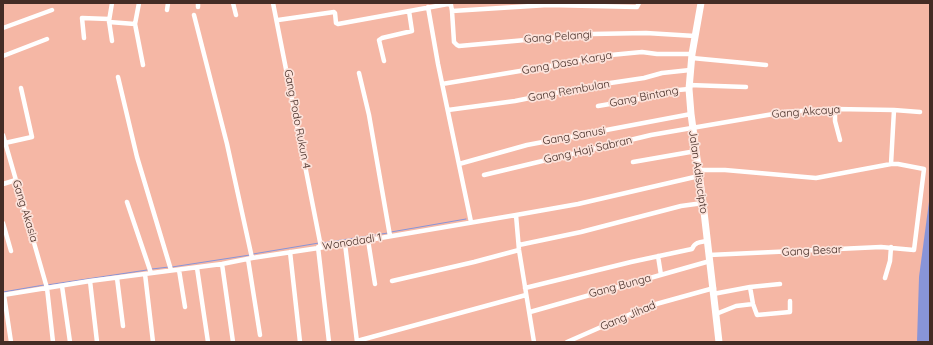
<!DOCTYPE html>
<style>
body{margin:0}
#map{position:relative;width:933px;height:345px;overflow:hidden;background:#f5b7a5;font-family:Quicksand,sans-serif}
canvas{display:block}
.frame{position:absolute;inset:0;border:4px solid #442c25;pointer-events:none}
</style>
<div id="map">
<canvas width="933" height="345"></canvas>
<div class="frame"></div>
</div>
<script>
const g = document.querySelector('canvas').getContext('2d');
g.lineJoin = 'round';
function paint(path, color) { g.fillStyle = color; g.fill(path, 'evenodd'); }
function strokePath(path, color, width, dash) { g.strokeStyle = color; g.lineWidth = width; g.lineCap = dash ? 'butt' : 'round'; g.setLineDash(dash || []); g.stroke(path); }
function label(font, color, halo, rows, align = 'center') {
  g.font = font + ' Quicksand,sans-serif'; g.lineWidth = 3.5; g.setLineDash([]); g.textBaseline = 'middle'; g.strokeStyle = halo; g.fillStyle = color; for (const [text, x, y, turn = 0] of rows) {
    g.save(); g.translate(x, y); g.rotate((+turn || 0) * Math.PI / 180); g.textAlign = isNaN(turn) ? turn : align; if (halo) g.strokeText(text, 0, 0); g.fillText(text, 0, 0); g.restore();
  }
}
paint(new Path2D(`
 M930,194v148h-13l2,-65z`), '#8894d8');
strokePath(new Path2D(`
 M391,232l75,-13
 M322,243l66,-10
 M253,254l66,-11
 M172,267l78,-12
 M152,269l17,-2
 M47,285l100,-15
 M3,292l41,-7`), '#8894d8', 1);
strokePath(new Path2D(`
 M112,3l-3,18 3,20
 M139,3l-4,21 8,41
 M233,3l3,12
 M273,3l48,244
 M198,7v-4
 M428,7l10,57 33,158
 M167,10l1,-7
 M452,11l2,31 3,3 2,1 133,-12 54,-1 49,3
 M194,15l33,129 25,114
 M278,20l56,-8 1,1 1,10 2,1 110,-20 3,1 1,6 96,-6 89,2 2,-4
 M109,22l26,2
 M3,28l49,-18
 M84,38l-2,-20 27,1
 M3,56l44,-17
 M692,58l74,7
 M384,61l-5,-21 3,-2 30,-7 -3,-20
 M359,73l10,42 21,121
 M118,77l19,80 34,113
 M442,84l108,-18 50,-10 42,-4 15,2h35
 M689,85l57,2
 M598,106l53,-9 16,-6 22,-2
 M835,109v12l5,19
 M448,110l67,-9 75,-15 54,-8 18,-5 28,-3
 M3,135l44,153 6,54
 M5,143l27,-6 -11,-49
 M633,162l63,-11
 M459,164l68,-19 164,-31
 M891,164l3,-54
 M699,170h26l91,8 75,-14h7l26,5 -10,81 -33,-3 -172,8
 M484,175l167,-40 134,-23 50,-3 59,1 26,2
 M3,184l13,-4
 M127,202l24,71
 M516,215l3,35 15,92
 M3,223l8,28
 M368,240l7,44
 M345,244l12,98
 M519,245l62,-13 100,-26 22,-3
 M318,247l11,95
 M290,252l10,90
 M658,256l3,19
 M248,259l12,76
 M222,264l11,78
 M197,268l11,74
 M179,270l6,37
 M145,274l8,68
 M117,278l6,48
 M885,278l5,-17 1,-14
 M90,281l7,61
 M392,281l82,-19 45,-12
 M62,286l8,56
 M750,287l3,17 4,11 33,-3v-11
 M525,288l106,-26 61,-13c3,-7 8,-7 15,-8
 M713,294l37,-7 30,-3
 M3,295l87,-14 132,-17 30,-6 93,-14 171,-29 62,-11 121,-28
 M4,295l7,47
 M530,312l180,-51
 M716,314l20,-8 17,-2
 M357,341l169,-46
 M567,342l82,-36 65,-18`), '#fff', 4.5);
strokePath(new Path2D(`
 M701,3l-9,51 -3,35 2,25 12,89 16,139`), '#fff', 7);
label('11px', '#442c25', '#fce2da', [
 ["Gang Pelangi",558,37,-4],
 ["Gang Dasa Karya",567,63,-10],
 ["Gang Rembulan",569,91,-10],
 ["Gang Bintang",644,97,-11],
 ["Gang Akcaya",806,112,-4],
 ["Gang Podo Rukun 4",297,119,79],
 ["Gang Sanusi",574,136,-10],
 ["Gang Haji Sabran",588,150,-13],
 ["Jalan Adisucipto",698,172,82],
 ["Gang Akasia",25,211,73],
 ["Wonodadi 1",352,242,-9],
 ["Gang Besar",812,251,-3],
 ["Gang Bunga",620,286,-15],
 ["Gang Jihad",628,316,-23]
]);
</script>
